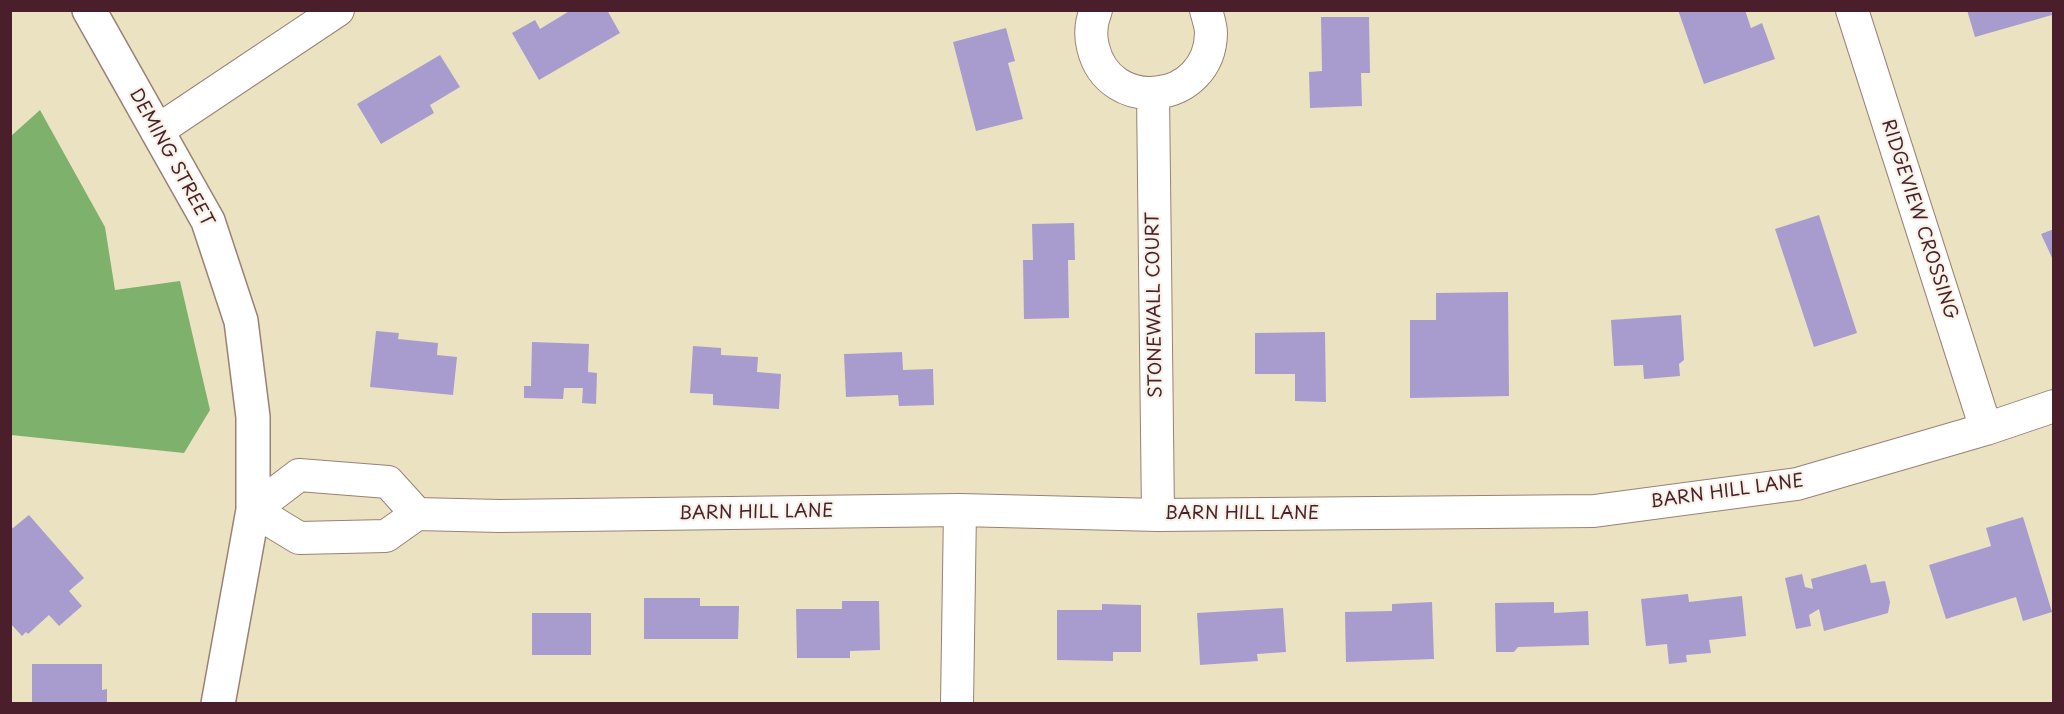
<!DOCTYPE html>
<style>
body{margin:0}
#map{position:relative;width:2064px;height:714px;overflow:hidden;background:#ebe2c2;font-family:"Playpen Sans",sans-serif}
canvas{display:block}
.frame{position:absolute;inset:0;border:12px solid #4a1f2b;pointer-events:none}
</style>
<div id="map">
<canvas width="2064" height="714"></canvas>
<div class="frame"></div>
</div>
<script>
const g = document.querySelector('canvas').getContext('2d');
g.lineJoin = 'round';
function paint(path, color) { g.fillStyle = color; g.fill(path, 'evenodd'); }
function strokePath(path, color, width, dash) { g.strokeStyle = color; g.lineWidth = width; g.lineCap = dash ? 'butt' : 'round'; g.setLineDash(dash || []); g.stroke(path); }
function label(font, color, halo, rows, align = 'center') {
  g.font = font + ' "Playpen Sans",sans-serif'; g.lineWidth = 4.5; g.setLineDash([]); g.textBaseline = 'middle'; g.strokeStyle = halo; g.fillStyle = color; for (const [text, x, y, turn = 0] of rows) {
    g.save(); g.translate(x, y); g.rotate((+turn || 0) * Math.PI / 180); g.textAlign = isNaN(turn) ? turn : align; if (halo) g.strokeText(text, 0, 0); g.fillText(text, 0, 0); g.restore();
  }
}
paint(new Path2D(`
 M40,110l65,117 10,63 65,-9 30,129 -26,43 -173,-18v-299z`), '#7eb16c');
paint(new Path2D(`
 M571,10h36l13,23 -81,47 -27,-47 23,-13 5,9z
 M1678,10h67l6,18 11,-5 13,36 -71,25z
 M1967,10h84l1,5 -77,22z
 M1321,17h48l1,56h-9l1,33 -52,2 -1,-36 13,-1z
 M1006,28l9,33 -7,2 15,56 -47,12 -23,-89z
 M440,55l20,32 -30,18 4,8 -53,31 -24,-40z
 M1819,215l38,118 -43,14 -39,-118z
 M1074,223l1,37h-7l1,58 -45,1 -1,-59h10l-1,-36z
 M2054,229v33l-13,-28z
 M1508,292l1,104 -99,2v-78h26v-27z
 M1681,315l3,45 -5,4 1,12 -36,3 -1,-14 -29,1 -3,-46z
 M376,331l23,2 -1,6 40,4 -1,12 20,2 -4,38 -83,-8z
 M1325,332l1,70 -31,-1v-27h-40v-41z
 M532,342l57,2 -1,28 9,1 -1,31 -14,-1 1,-15h-19l-1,11 -39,-1v-12h7z
 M693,346l28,2v7l37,2 -1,15 24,2 -2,35 -66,-4v-11l-23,-1z
 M902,352l1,18 30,-1 1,36 -35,1 -1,-11 -52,2 -2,-43z
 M29,515l55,63 -15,13 13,15 -23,20 -10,-11 -21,19 -2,-2 -4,4 -12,-13v-98l3,3z
 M2023,517l29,95 -29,9 -7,-24 -70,22 -17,-54 62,-19 -5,-18z
 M1866,564l5,19 14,-2 5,21 -2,11 -64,18 -5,-22 -10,6 2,11 -15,3 -11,-51 17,-4 3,13 8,2 -2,-10z
 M1688,594l1,8 53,-6 4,40 -37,4 2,13 -25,2 1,7 -18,2 -2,-20 -21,2 -5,-47z
 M644,598h56v8h39l-1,33h-94z
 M842,601h37l1,49 -30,1v7h-53l-1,-49h46z
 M1432,602l2,57 -88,3 -1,-50 47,-1v-7z
 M1554,602v11l34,-2 1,34 -71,2 -4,5h-18l-1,-49z
 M1102,604l39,1v47h-28v9l-56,-1v-50h45z
 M1283,608l3,44 -29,2 1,7 -58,4 -3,-52z
 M532,613h59v42h-59z
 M32,664h70v26l5,-1v14l-75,1z`), '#a89ccf');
const minor = new Path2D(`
 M1096,10c-5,12 -6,25 -3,37 16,69 117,57 118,-14 0,-7 -3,-15 -5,-23
 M1852,10l134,419
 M1153,94l5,421
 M157,131l181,-121
 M417,514l-29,-32 -89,-7 -46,35 46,28 87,-2 31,-22 83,2 460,-6 198,5 436,-4 203,-27 189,-55 68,-23
 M957,704l3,-194`);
const tertiary = new Path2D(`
 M89,10l119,211 33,100 12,96v93l-35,194`);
strokePath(minor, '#9a8076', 34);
strokePath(tertiary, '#9a8076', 36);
strokePath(minor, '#fff', 32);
strokePath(tertiary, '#fff', 33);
label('18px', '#4a1f2b', '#f7f3e8', [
 ["DEMING STREET",171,158,61],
 ["RIDGEVIEW CROSSING",1919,220,72],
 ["STONEWALL COURT",1155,305,-91],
 ["BARN HILL LANE",1727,492,-8],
 ["BARN HILL LANE",756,513,-1],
 ["BARN HILL LANE",1242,514]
]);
</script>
